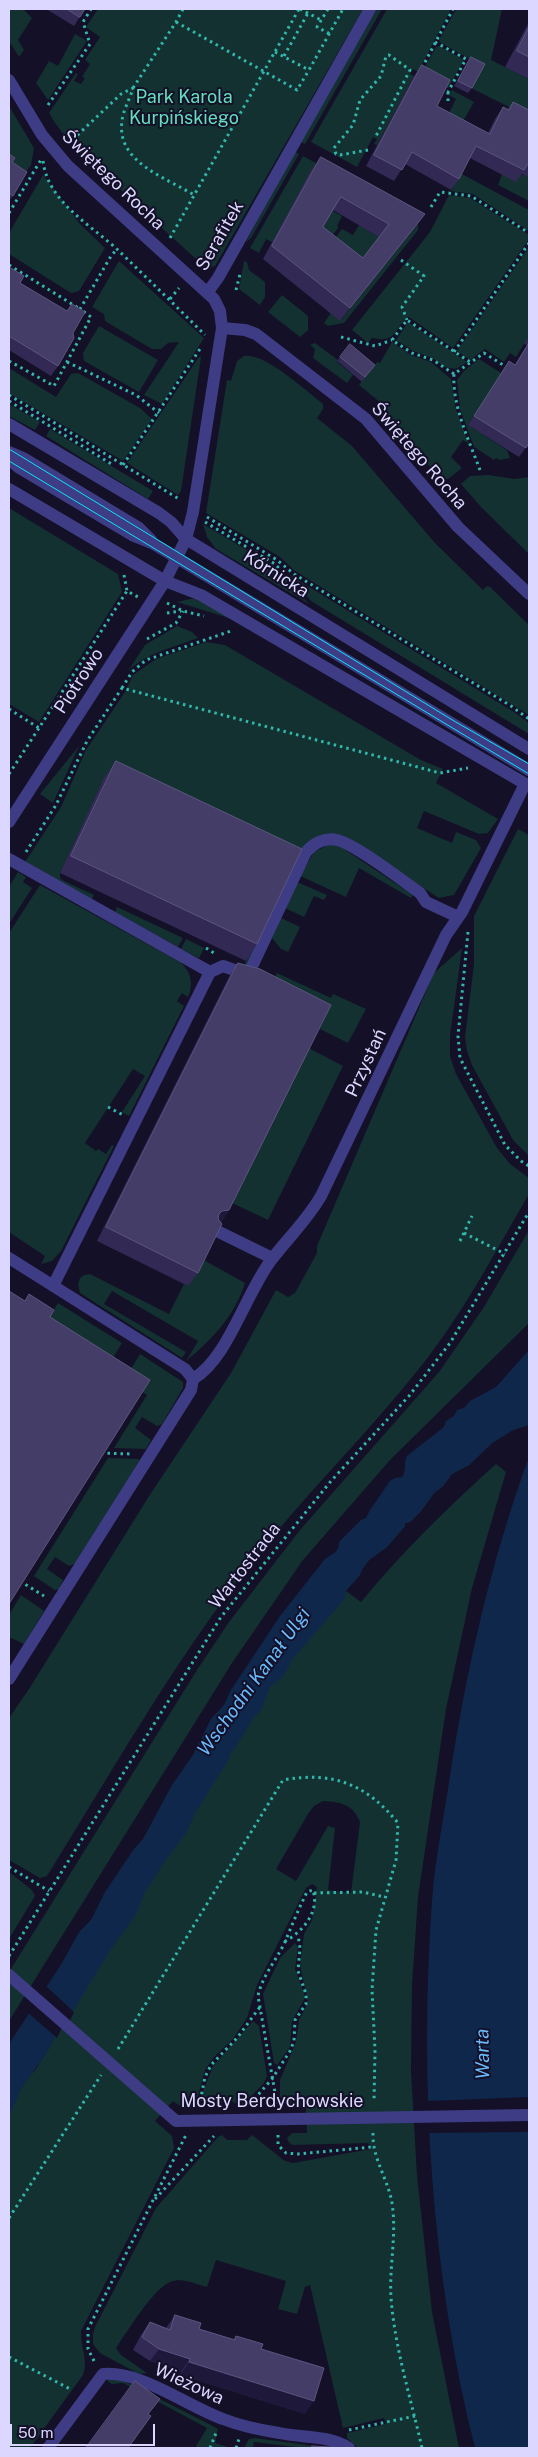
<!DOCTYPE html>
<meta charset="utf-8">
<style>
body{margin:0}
#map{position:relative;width:538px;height:2457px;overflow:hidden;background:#141027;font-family:"Public Sans",sans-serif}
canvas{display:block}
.frame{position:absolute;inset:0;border:10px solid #dbd7fe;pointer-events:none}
.scale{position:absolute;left:10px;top:2424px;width:145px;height:22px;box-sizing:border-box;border:2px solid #dbd7fe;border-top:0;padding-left:6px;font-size:15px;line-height:18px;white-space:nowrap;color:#dbd7fe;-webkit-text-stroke:4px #141027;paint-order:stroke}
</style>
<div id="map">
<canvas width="538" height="2457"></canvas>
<div class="frame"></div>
<div class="scale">50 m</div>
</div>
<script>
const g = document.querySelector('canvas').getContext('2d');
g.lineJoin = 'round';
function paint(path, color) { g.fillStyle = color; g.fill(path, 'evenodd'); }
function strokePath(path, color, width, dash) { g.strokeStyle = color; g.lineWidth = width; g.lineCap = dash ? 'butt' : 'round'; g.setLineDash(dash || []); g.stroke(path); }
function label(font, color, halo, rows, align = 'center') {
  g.font = font + ' "Public Sans",sans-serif'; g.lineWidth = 4; g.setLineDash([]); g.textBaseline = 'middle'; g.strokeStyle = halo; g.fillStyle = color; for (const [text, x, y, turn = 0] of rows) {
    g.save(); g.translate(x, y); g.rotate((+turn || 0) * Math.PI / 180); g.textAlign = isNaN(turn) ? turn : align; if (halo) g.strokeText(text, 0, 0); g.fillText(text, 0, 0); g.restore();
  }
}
paint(new Path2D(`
 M9,9h14l9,9 -14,22 6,10 -5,7 -10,-16z
 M98,9h265l-148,257 -9,2c-32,-29 -64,-58 -96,-88 -22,-21 -46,-40 -61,-67l27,-40 2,1 -4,7 7,3 4,-6 -3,-1 8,-13 -5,-4 15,-23 -14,-10z
 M377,9h5l-77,135 -4,-2z
 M387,9h64l-33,63 -5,-3 -3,5 4,2 -37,69 -3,-1 3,-5 -4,-2 -16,30 -46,-25z
 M456,9h46l-11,51 38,19v38l-24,-3 4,-7 -38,-19 12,-22 -42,-23 -2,-3z
 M75,34l12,7 -39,59 -12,-17 13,-22 9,5z
 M439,46l25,14 -16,28 -27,-14 15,-27z
 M452,90l22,12 -17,30 -14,-7 13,-26 -7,-4z
 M9,106l25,42 -3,17 -7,10 -1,-6 -14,-9z
 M295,152l4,2 -48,84 -5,4z
 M303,156l55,30 -86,56 -6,-3 -7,14 -9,-5z
 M460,173l69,37v21l-56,-37 -22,-3z
 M502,174l27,1v26l-31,-16z
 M43,175l37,49 25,24 -26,43 -8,2 -62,-39v-21z
 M449,195l21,3 59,37v4l-76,109 -44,-31c-11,5 -11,21 -25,22 -3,1 -8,-1 -12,-1l-4,5 -16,-13 78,-98z
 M331,210l11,6 -5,10 2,1 -19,24 -9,-7z
 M418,223v7l-74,93 -16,3 -4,-3 7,-10 10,7z
 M359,225l20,12 -25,34 -26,-24 14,-18 11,6z
 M529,247v89l-13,21 -6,-4 -6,9 -19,-13 -15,11 -13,-9z
 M119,261l85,77 -42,66 -18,-9 35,-53 -11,1 -7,6h-9l-47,-28 -1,-7 -12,-7z
 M244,261l3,1 2,8 16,12v15l-5,8 -21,-16z
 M282,295l26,21v14l-8,7 -32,-25z
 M408,322l59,40 -11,7 -12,-2 -11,-9 -20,-7 -17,-11z
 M99,326l59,34 -19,32 -55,-31 -1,-8z
 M392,342l19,13 20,7 20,17 5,31 13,34 -6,-4 -12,17 11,11 -14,11h-6l-9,-9 -56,-61 4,-6 -22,-18 18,-23 3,1z
 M315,343l23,17 -1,2 16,13 -6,8 -34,-25 2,-9 -5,-4z
 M244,356c22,-3 62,35 79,48v5l-6,9 35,28 83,97 48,47 4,-4 3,1 39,38v90l-234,-144 -15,-14 -74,-44 21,-133 4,1 6,-20z
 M199,357h2l-20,134 -3,4 -51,-32z
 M479,359l22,14 -33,52 39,25 3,8 -10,2 -4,-2 -2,2 -20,-13 -14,-38 -3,-29 7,-9z
 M9,368l47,29 15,-23 7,-1 62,35 12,11 -29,42 -114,-68z
 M9,404l31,18 -5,8 -26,-14z
 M50,429l103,62 -5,8 -102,-63z
 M489,475l25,4 15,-2v77l-48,-47 -20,-23 9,-8z
 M9,508l109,66 4,18 -83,130 -30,-18z
 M203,524l71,42 35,38 -93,-55 -9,-12z
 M288,574l226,138 15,11v11l-218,-133z
 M190,599h6l36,20 -55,-17z
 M177,626l15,6 6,6c-26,10 -49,14 -70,33l17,-26z
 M206,642l19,3 196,115 22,9 -7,14 62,36 -10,14 -9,1 -55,-23 -7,17 35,15 4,-11 20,8 5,8 -27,47 -15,3 -98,-63 -21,1 -73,131 -3,-1 2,-5 44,-95 -186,-87 -44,94v5l4,3 30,14 -2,4 -67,-37 36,-55 25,-57 39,-58 8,-17 23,-16z
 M79,746l-26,57 -13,-9z
 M518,829l11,6v321l-16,-16 -41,-75 -5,-14 -2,-14 9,-73v-48z
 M330,844l11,3 72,48 -2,3 -52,-30 -13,29 -46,-21 14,-24z
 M18,872l8,5 -3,5 9,6 -23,36v-37z
 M297,882l30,13 -3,5 -10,-4 -10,21 -19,-9z
 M40,885l140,77c11,9 14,22 8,35l-6,-4 -5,8 7,5 -55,110 -7,-4 23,-36 -12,-7 -48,74 11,8 2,-2 8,5 6,-9 2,1 -53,105 -9,10 -11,3 4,-8 -36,-24v-299z
 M117,907l66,31 -5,9 -63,-35z
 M281,918l19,9 -12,25 -7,-3 -9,-11z
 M186,939l18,9 -5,10 -18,-9z
 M462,948l-12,88v20l6,18 41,74 13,16 19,14v16c-34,58 -65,118 -107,171 -55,70 -119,131 -173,201 -76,97 -137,206 -202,310l-7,2 -31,-18v-142l20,-29 122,-196 80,-120 45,-83 12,7 7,-4 22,-40v-7l117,-273z
 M277,973l54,25 2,-4 33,15 -18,34 -28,-14 5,-11 -50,-25 -3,-10z
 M307,1047l36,19 -75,154 -38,-18z
 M529,1230v93l-139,137 -87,100 -71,103 -223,358v-49l188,-302 32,-48 71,-92 139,-158 45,-65z
 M202,1259l43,24c-10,32 -32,56 -59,78l12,-20 -86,-50 -8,13 82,48 -4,6 -102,-65 -2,-9 2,-6 4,-3 6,-1 79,40 15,-30 4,2z
 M58,1303l64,40 -16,26 -64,-41z
 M140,1354l43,28v6l-21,36 -5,2 -15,-9 -7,11 16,12 -5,9 -32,-1 33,-53 -23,-15z
 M529,1425l-16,5 -21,13 -23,22 -17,9 -9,12 -9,7 -13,18 -11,11 -5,1v3l-18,21 -18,13 -23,31 15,11c41,-50 87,-95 135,-138l10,8 -34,116 -26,121 -28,188 -6,88 -1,87 6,104 15,136 27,136h-101l-11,-10v-5l39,-9 -2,-6 -41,10 -33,-143 -5,2 -8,27 -19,-5 8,-28 -70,-21 -9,27c-12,-3 -25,-10 -37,-5 -17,7 -43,50 -54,66l5,7 26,18 -8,1 -39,-21 -7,-9v-10l2,-7 61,-119 62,-71 4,-2 5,5h20l5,-5 33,26 8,2 78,-14v-4l-4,-2 -75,2 -4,-4 -1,-3 5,-5h15l-1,-27 -21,-1 -5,-6v-19l16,-38 3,-22 9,-17 -8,-38 4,-31 8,-14 5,-33 -5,-3 -6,4 -49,97 -10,33 -14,21 -19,18 -9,13 -9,34 -11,5 -12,-8 -18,20 17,15 2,12 -93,183c-1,15 8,29 2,44l-53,73h-21v-337l2,-15 25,-27 15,-24 12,-41 192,-307 211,-258zM323,1801c17,1 30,3 37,21l-9,71 -23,-3 7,-62 -7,-2 -32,55 -20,-12 32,-55 6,-8z
 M108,1458l31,1v2l-64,103 -6,2 -14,-9 -8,12 16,11 -4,9 -4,1 -21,-14z
 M21,1595l23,16 -20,33 -15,-7v-22z
 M9,1872l23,18 3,6 -26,43z
 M295,1943l3,4 -3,22 9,24v7l-12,21 -2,26 -13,18 -3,-2 -11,-69 17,-36z
 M253,2021l6,5 8,50 -3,7 -23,24 -8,-5 -26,1 -5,-5v-4l11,-28z
 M113,2378l11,3 85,43 9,5 -3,14 16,5h-36l12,-20 -84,-45 -11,1 -5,-3z
 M255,2438l74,10h-25l-50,-6 -1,6h-9l5,-9z`), '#133130');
paint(new Path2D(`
 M529,1350v75l-16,5 -21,13 -23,22 -17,9 -9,12 -9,7 -13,18 -11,11 -5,1v3l-18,21 -18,13 -7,9 -2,6 -14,16 -1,7 -4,5 -49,57 -9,17 -13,10 -9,23 -7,7 -20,33 -3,2 -2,7 -35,56 -7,17 -20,26 -23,36 -8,21 -23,31 -46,75c-10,6 -10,13 -15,23 -8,14 -18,26 -27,39 -7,10 -10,22 -16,32v-71l53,-81 17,-31 12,-12 14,-28 29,-43 9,-10 29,-54 21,-30 18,-36 13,-14 7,-15 49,-74 45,-57c8,-6 14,-6 14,-17l22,-22 5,-2 4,-8 20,-29 5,-3 7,-1c5,-6 1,-14 5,-21l37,-29 2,-6 8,-5 3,-6 7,-2 6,-7 26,-14z
 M529,1457v991h-54c-44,-175 -56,-367 -43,-547 3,-42 12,-84 18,-125 17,-109 41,-215 79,-319z`), '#10274c');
paint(new Path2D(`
 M45,1985l29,27 -5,11 -7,4 -5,11 -30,-26z
 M529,2097v35l-102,1 -1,-32z`), '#141027');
strokePath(new Path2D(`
 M300,9l21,11
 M328,9l-11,18 13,7
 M176,22l121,68 12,-20
 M435,42l31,17 -18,33 -6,-4
 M275,52l34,18 34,-61
 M284,56l24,-43
 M422,68l31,-59
 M133,88l43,-66 7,-13
 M448,101v-9
 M48,105l42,-61 -7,-22 8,-13
 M68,144l53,-50 12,-6c-3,11 -10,22 -11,33 -6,41 43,56 72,74
 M368,150l-28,5 -4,-1 -2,-6 19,-23 7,-25 21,-24 5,-20 3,-1 21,15 -35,68
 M43,161c5,42 50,65 77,91 29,28 57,55 85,83
 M431,207l9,-15 31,4 58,37
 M9,213l33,-55
 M170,238l129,-229
 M401,260l23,16 -22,31 5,13
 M9,265l71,44
 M236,290l4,-16
 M170,299l9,-11
 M341,337l34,9 17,-6
 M454,352l75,-109
 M9,361l45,25 37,-69 -11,-8 31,-53 6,-7
 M67,362l69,33 23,18
 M454,374l-21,-14 -21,-7 -20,-13 15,-20 63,42
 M9,395l170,104
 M9,401l104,64
 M123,465l79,-119
 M480,470c-11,-30 -28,-64 -26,-96l30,-21 24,15
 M207,517l70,43 17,14 217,132 18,13
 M205,522l70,42 20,22
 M124,575l3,16 11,6
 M167,603l16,8 21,5
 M167,613l14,-2
 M147,639l29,-16 7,-12
 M122,688l10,-16 14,-12 85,-29
 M9,709l30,19 88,-137
 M9,774l30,-46
 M26,852l30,-47 31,-64 35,-53 318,85 28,-5
 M468,932l-10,104 2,22 45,87 16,16 8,5
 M206,948l8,5
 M108,1107l15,8
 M464,1233l41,21
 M460,1241l12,-25
 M101,1453l31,1
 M20,1581l24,15
 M9,1867l40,24
 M314,1893l49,-1 21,5
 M9,1956l212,-339 110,-136 78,-85 41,-53 79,-131
 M118,2049l165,-269c50,-9 83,4 115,43l-2,37 -20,70 -4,60 3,60 -1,52
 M250,2104l22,-25 18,-28 4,-10 1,-21 11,-16v-10l-8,-23 2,-23 -2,-13
 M277,2104l-19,-108c4,-20 18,-35 27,-54 7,-17 14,-34 22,-50l6,-2c7,23 -11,42 -29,52
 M199,2107l6,-30 6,-12 26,-27 23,-31
 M373,2133c-1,25 15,46 19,70 5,32 -3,63 -1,95 4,51 20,101 31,150
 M278,2135v10l8,8 12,1 74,-7
 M155,2199l59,-63
 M9,2218l92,-143
 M9,2357l63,33
 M94,2361l-6,-12v-20l98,-194
 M349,2430l66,-14
 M210,2448l6,-15
 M236,2448l3,-9`), '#32b7ad', 3, [2.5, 4]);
strokePath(new Path2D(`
 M9,80l33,55 26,31 146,133 6,12 2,17 -29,184 -7,27 -21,42 -156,241
 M207,293l11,-15 152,-269
 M222,328l23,2 11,4 110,85 92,108 71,67
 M9,424l150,89 12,9 15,17 343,210
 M9,452l14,6 116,70 12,12
 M9,459l9,8 116,69 20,8 375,226
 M9,489l156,92 36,14 328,191
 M9,859l201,113 -157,314
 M210,972l13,-6 25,9 58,-123c8,-9 19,-15 31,-12 18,4 66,41 83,53l6,9 32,15
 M217,1231l55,27
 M9,1258l176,111 8,10
 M9,1679l182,-289 2,-11c35,-20 53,-87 79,-120 17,-22 35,-39 49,-63l125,-261 16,-23 63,-128
 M9,1975l167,146 353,-6
 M48,2448l55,-74c40,-3 83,32 120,45 18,7 37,11 56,14 23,5 50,2 70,15`), '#3e3c85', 12);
strokePath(new Path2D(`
 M9,449l445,272 75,43
 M9,461l520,313`), '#08e5fa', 1);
paint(new Path2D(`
 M46,9h39l-11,17z
 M529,22v57l-24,-12z
 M471,57l1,31 -4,5 -14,-7z
 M422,65l15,41 51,27 7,-14 8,-12 5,3 5,-8 16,8v65l-1,2 -6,-3 -6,8 -46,-24 -11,21 -8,11 -46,-26 -11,17 -28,-15 48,-90z
 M9,154l3,8 1,34 -4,5z
 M321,157l104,57 -10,13 -75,94 -77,-62 48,-89zM333,210l46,27 -16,21 -40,-31z
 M9,267l11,16 47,28 5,-7 1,29 -15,33 -7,10 -42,-26z
 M529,336v107l-10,14 -51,-32 41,-64 6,4 12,-20 -3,-1z
 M340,357l35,8 -13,17 -25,-21z
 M116,761l141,183 -11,17 -186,-88 44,-95z
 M238,963l-9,247 -8,12 -23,51 -10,13 -91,-45 132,-264z
 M175,2315l24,14 34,10 3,-3 25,13 44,65 -125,-39 1,-3 -31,-11 -17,-11 8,-15 9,-13 16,6z`), '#322a55');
paint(new Path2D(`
 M425,214l-10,13 -75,94 10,-13z
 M229,1210l-9,13 -7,1 6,-10 3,-3z
 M159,2349l31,10 -9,13 -31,-11z
 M189,2362l125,39 -9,13 -125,-39z`), '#1e183b');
const building = new Path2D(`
 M67,9h18l-5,8z
 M529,27v30l-12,-6z
 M471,57l14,7 -13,24 -14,-7z
 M422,65l28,15 -13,26 53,28 13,-27 6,3 4,-8 16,8v53v-1l-5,8 -48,-24 -17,33 -47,-27 -10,18 -28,-15z
 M9,154l6,4 -3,4 15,10 -14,24 -4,-3z
 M321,157l104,57 -75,94 -78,-62zM341,197l48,27 -26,34 -40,-31z
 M9,267l15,9 -4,7 47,28 5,-7 13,8 -12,21 1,5 -16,28 -49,-30z
 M529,343v100l-3,5 -52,-32 35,-55 6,4z
 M350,344l25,21 -10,12 -25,-20z
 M116,761l186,88 -45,95 -186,-88z
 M238,963l22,6 71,36 -102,205 -7,1 -3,3 -1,5 4,5 -24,49 -92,-46z
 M9,1291l16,10 4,-7 25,16 -4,7 100,63 -141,224z
 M175,2315l26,8 -2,6 36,11 1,-4 27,8 -2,5 63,19 -10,33 -125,-39 1,-3 -31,-10 -17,-12 8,-15 20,8z
 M135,2381l25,18 -12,15 3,2 -23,32h-42z
 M312,2446l35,2h-35z`);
paint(building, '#443d67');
strokePath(building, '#5c557f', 1);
label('18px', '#64debe', '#141027', [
 ["Park Karola",184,97],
 ["Kurpińskiego",184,118]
]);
label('18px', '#dbd7fe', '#141027', [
 ["Świętego Rocha",113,180,44],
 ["Serafitek",220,236,-60],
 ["Świętego Rocha",419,456,49],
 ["Kórnicka",276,574,32],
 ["Piotrowo",79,681,-57],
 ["Przystań",366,1063,-65],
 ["Wartostrada",245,1566,-52],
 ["Mosty Berdychowskie",272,2101],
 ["Wieżowa",189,2384,25]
]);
label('italic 19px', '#68bafc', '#141027', [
 ["Wschodni Kanał Ulgi",254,1682,-54],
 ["Warta",483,2054,-91]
]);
</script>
